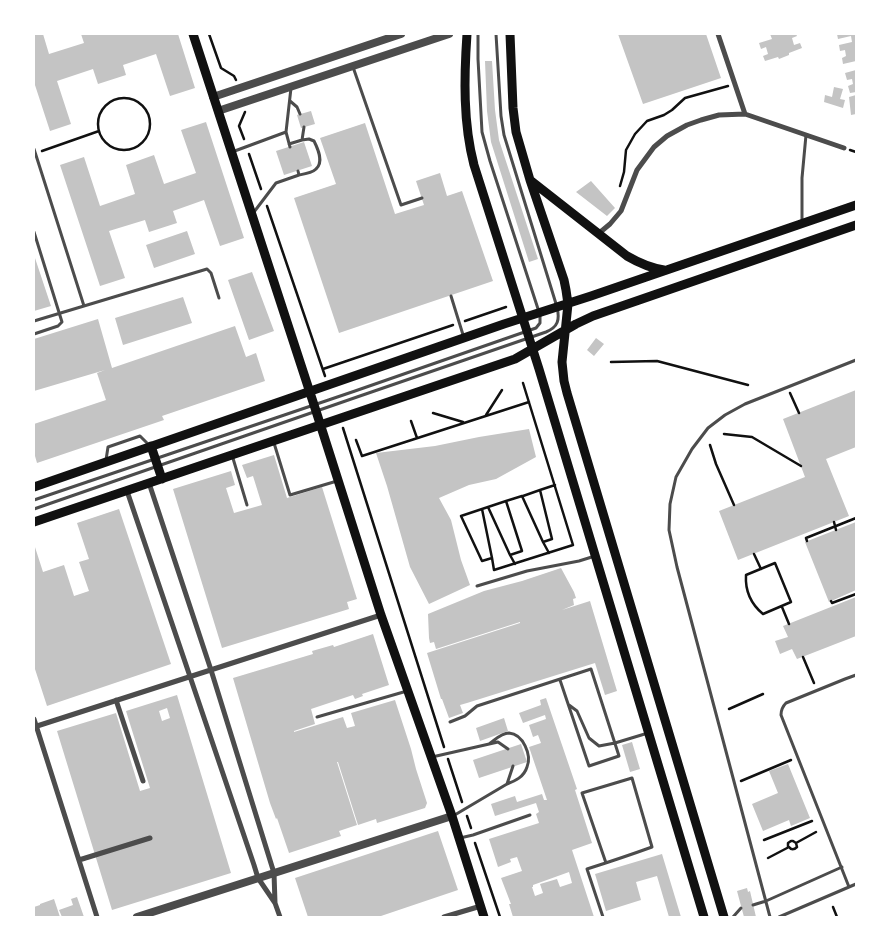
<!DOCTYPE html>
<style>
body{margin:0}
#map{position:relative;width:890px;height:951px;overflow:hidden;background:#fff;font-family:"Fira Sans Condensed",sans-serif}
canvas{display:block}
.frame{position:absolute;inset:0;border:35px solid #fff;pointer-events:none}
</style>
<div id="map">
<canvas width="890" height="951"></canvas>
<div class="frame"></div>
</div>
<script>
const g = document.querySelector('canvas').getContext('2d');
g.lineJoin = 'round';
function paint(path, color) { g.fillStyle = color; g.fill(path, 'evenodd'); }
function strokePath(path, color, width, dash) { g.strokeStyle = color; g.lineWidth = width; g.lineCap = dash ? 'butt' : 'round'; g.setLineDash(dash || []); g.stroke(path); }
paint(new Path2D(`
 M34,34h9l6,20 35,-11 -3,-9h97l17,54 -25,8 -14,-42 -33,11 3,10 -28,9 -5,-15 -36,12 14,43 -21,7 -16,-49z
 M618,34h88l15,44 -78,26z
 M770,34h12l1,1 3,-1h10l1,2 -5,2 2,7 6,-2 2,5 -13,5v2l-10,4 -1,-2 -13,4 -2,-5 5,-2 -2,-7 -5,2 -2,-6 13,-4z
 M837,34h19v27l-13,3 -1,-6 4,-2 -1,-6 -5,1 -1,-6 13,-3 -1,-6 -13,3z
 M485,61h7l3,49 4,30 39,119 -9,3 -38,-120 -4,-31z
 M856,70v22l-6,1 -2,-7 5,-2 -1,-5 -5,1 -2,-7z
 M834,87l9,2 -3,10 5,1 -2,8 -19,-6 1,-7 7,2z
 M856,95v19l-5,1 -2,-18z
 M311,111l4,13 -14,4 -4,-13z
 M206,122l38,116 -24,8 -16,-46 -31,11 4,12 -28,9 -4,-12 -36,11 16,47 -25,8 -40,-121 24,-8 16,49 35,-12 -9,-29 28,-10 10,29 32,-11 -15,-43z
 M365,123l30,91 29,-9 -8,-24 24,-8 7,23 15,-5 31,90 -154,52 -45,-135 42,-14 -16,-46z
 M304,142l8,24 -28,9 -8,-24z
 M591,181l24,27 -8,8 -31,-24z
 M187,231l8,23 -41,14 -8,-23z
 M34,255l17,51 -17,5z
 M252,272l22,59 -25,9 -21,-60z
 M183,297l9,26 -69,22 -8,-27z
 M98,319l14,49 123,-42 11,31 10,-4 9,28 -103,35 2,4 -127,43 -2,-7 -1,1v-33l72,-24 -9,-27 8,-3 -71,21v-52z
 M596,338l8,6 -10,12 -7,-6z
 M856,390v57l-30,12 23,57 -111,44 -19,-49 86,-34 -22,-58z
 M529,429l7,28 -40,22 -27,6 -30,13 12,22 10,40 9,25 -41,19 -19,-37 -23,-81 -11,-33 59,-7 44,-9z
 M274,455l13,43 35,-11 35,112 -10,3 2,7 -127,39 -49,-159 58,-18 4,14 -9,3 8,25 28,-8 -9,-29 -6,2 -5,-13z
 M119,509l52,155 -124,42 -13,-40v-122l9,28 21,-7 10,31 15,-5 -10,-29 10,-3 -12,-36z
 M856,522v68l-27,12 -24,-60z
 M561,568l13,24 2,6 -3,1 1,6 -12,5 28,-9 27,90 -12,4 -10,-32 -128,40 -7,2 3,8 -14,5 -7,-19h-1l-14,-46 93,-30v-1l-84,27 -2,-7 -4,1 -1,-5 -1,-24 56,-23 38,-10z
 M856,597v39l-59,23 -5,-10 -12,5 -5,-13 13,-4 -5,-11z
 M373,634l16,51 -27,9 1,2 -8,3 -2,-4 -42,14 4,15 -21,7v1l49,-15 4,11 8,-2 -4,-13 44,-13 16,49 5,20 11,34 -2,5 -48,15 -1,-4 -18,6 -20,-63h-1l20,63 -18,6 2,5 -52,17 -12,-35 -1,1 -6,-16 -37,-125 80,-24 -1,-3 21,-6 1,2z
 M177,695l54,178 -119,37 -55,-179 59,-18 24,78 10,-3 -24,-77zM167,708l3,10 -8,3 -3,-10z
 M546,698l31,91 -2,1 17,53 -20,7 22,67h-81l-4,-13h2l-10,-26 21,-7 -5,-14 -7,2 1,3 -13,5 -9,-28 50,-16 -3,-9 3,-2 -3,-9 -41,13 -4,-12 24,-8 2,6 25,-8 2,6h3l-18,-53 12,-4 -3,-8 -5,2 -4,-12 17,-6 -1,-4 -22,8 -4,-10 22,-8 -1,-5zM569,872l3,11 -12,4 -3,-8 -17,5 3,9 -8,3 -3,-9h1v-2z
 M504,718l4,13 -28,10 -4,-13z
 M632,742l8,27 -10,3 -8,-27z
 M521,744l6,18 -48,16 -6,-18z
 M788,764l22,54 -19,8 -2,-6 -26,11 -11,-27 26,-11 -9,-22z
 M438,831l20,59 -80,27h-70l-13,-39z
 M662,854l19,63h-12l-12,-41 -21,6 5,18 -35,11 -11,-37z
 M747,888l1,4 2,-1 6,26h-12l-7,-26z
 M77,897l7,20h-22l-3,-7 14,-5 -2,-6z
 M54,899l6,18h-26v-10l6,-2v-1z`), '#c4c4c4');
strokePath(new Path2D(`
 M209,34l12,34 13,8 2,4
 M98 124a26 26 0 1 1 52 0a26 26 0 1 1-52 0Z
 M244,139l-5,-13 6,-14
 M850,150l6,2
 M42,151l57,-20
 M249,154l12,35
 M620,186l4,-14 2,-22 9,-16 12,-13 17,-6 8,-5 13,-12 43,-12
 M267,206l58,170
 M465,321l41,-14
 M611,362l46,-1 91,24
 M323,369l130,-44
 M790,393l9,20
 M433,413l30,9
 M486,415l16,-25
 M411,421l6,17
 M343,428l101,319
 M724,434l28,3 49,29
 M356,440l6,16 167,-54
 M710,445l6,19 18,41
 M523,496l17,-6
 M488,507l18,-6
 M482,509l-21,7 21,45 10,-3 -10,-49 6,-2 22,48 12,-4 -16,-50 16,-5 21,46 9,-3 -12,-49 15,-5
 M834,522l2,8
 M807,541l-1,-3 50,-20
 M543,542l6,11
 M754,554l7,15
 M510,555l5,9
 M492,558l2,12 79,-25 -50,-162
 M775,563l16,39 -28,12c-12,-10 -18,-23 -17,-39z
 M831,601l1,2 24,-9
 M782,607l7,17
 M803,657l11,26
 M729,709l34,-15
 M448,759l14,43
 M741,781l50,-21
 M467,816l4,12
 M764,840l48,-19
 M475,843l25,74
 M788,847v-4l3,-2h2l3,2
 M768,858l21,-11c2,3 5,3 8,0l-1,-4 20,-11
 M833,907l4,10`), '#111', 2.5);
strokePath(new Path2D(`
 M353,67l48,138 21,-7
 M290,101l7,6 3,7
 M286,132l4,15
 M289,144l13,-4 2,-13
 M34,149l50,157
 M232,152l54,-20 5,-44
 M299,175c6,-1 13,-2 17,-6 8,-7 2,-20 -2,-28l-5,-2 -7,1
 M254,212l22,-29 23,-8 -1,-4
 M802,222v-44l4,-43
 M34,232l28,90 -4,4 -24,8
 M451,296l13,42
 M34,321l173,-52 4,4 8,25
 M274,443l16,52 47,-14
 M232,455l15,50
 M106,460l2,-13 32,-11 10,10
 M34,500l321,-109 181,-63 4,-5v-8l-50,-154 -8,-29 -4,-73v-25
 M34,509l323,-112 189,-65c12,-5 14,-12 11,-25l-53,-172 -3,-19 -5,-82
 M477,586l50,-15 52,-10 16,-5
 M856,675l-11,4 -59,24c-4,4 -5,7 -5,12l68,172 7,-3
 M569,705l8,6 12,27 10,8 16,-3 33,-10
 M317,717l90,-26
 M450,722l15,-6 12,-10 114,-37 28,87 -30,10 -29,-86
 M489,744c6,-4 12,-11 20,-11 14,1 23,22 18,34 -3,10 -12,14 -20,17
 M432,757l66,-15 10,7
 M453,816l54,-32 6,-18
 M460,838l13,-3 57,-20
 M753,905l13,-4 76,-34
 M603,917l-16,-48c22,-7 43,-14 65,-22l-20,-69 -50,15 24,70
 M733,917l8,-9
 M770,917l-93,-350 -8,-37 1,-26 6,-27 16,-28 16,-21 17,-13 20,-11 111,-44
 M779,917l70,-30`), '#4c4c4c', 3);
strokePath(new Path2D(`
 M718,34l27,80
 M598,234l12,-10 11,-13 16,-41 17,-23 13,-11 20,-11 14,-5 18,-5 26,-1 99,34
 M149,483l62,187 63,203 1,30 5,14
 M127,491l127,374 4,13 17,25
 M116,700l27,81
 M34,719l63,198
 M34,727l347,-112
 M79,860l71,-22
 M444,917l37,-11`), '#4c4c4c', 5);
strokePath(new Path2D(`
 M213,97l188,-63
 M218,111l231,-77
 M137,917l315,-101`), '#4c4c4c', 8);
strokePath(new Path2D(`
 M193,34l123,377 65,204 71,201 32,101
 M467,34c-3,43 -4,89 7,131l65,204 165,548
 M510,34l3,74 3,24 14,48 34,100 2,10 2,14 -6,58 2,19 3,12 157,524
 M530,180l97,76c12,7 23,12 37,14
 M151,446l11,33
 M34,487l470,-163 87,-28 265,-91
 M34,522l481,-163 61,-35 17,-8 263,-91`), '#111', 9);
</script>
